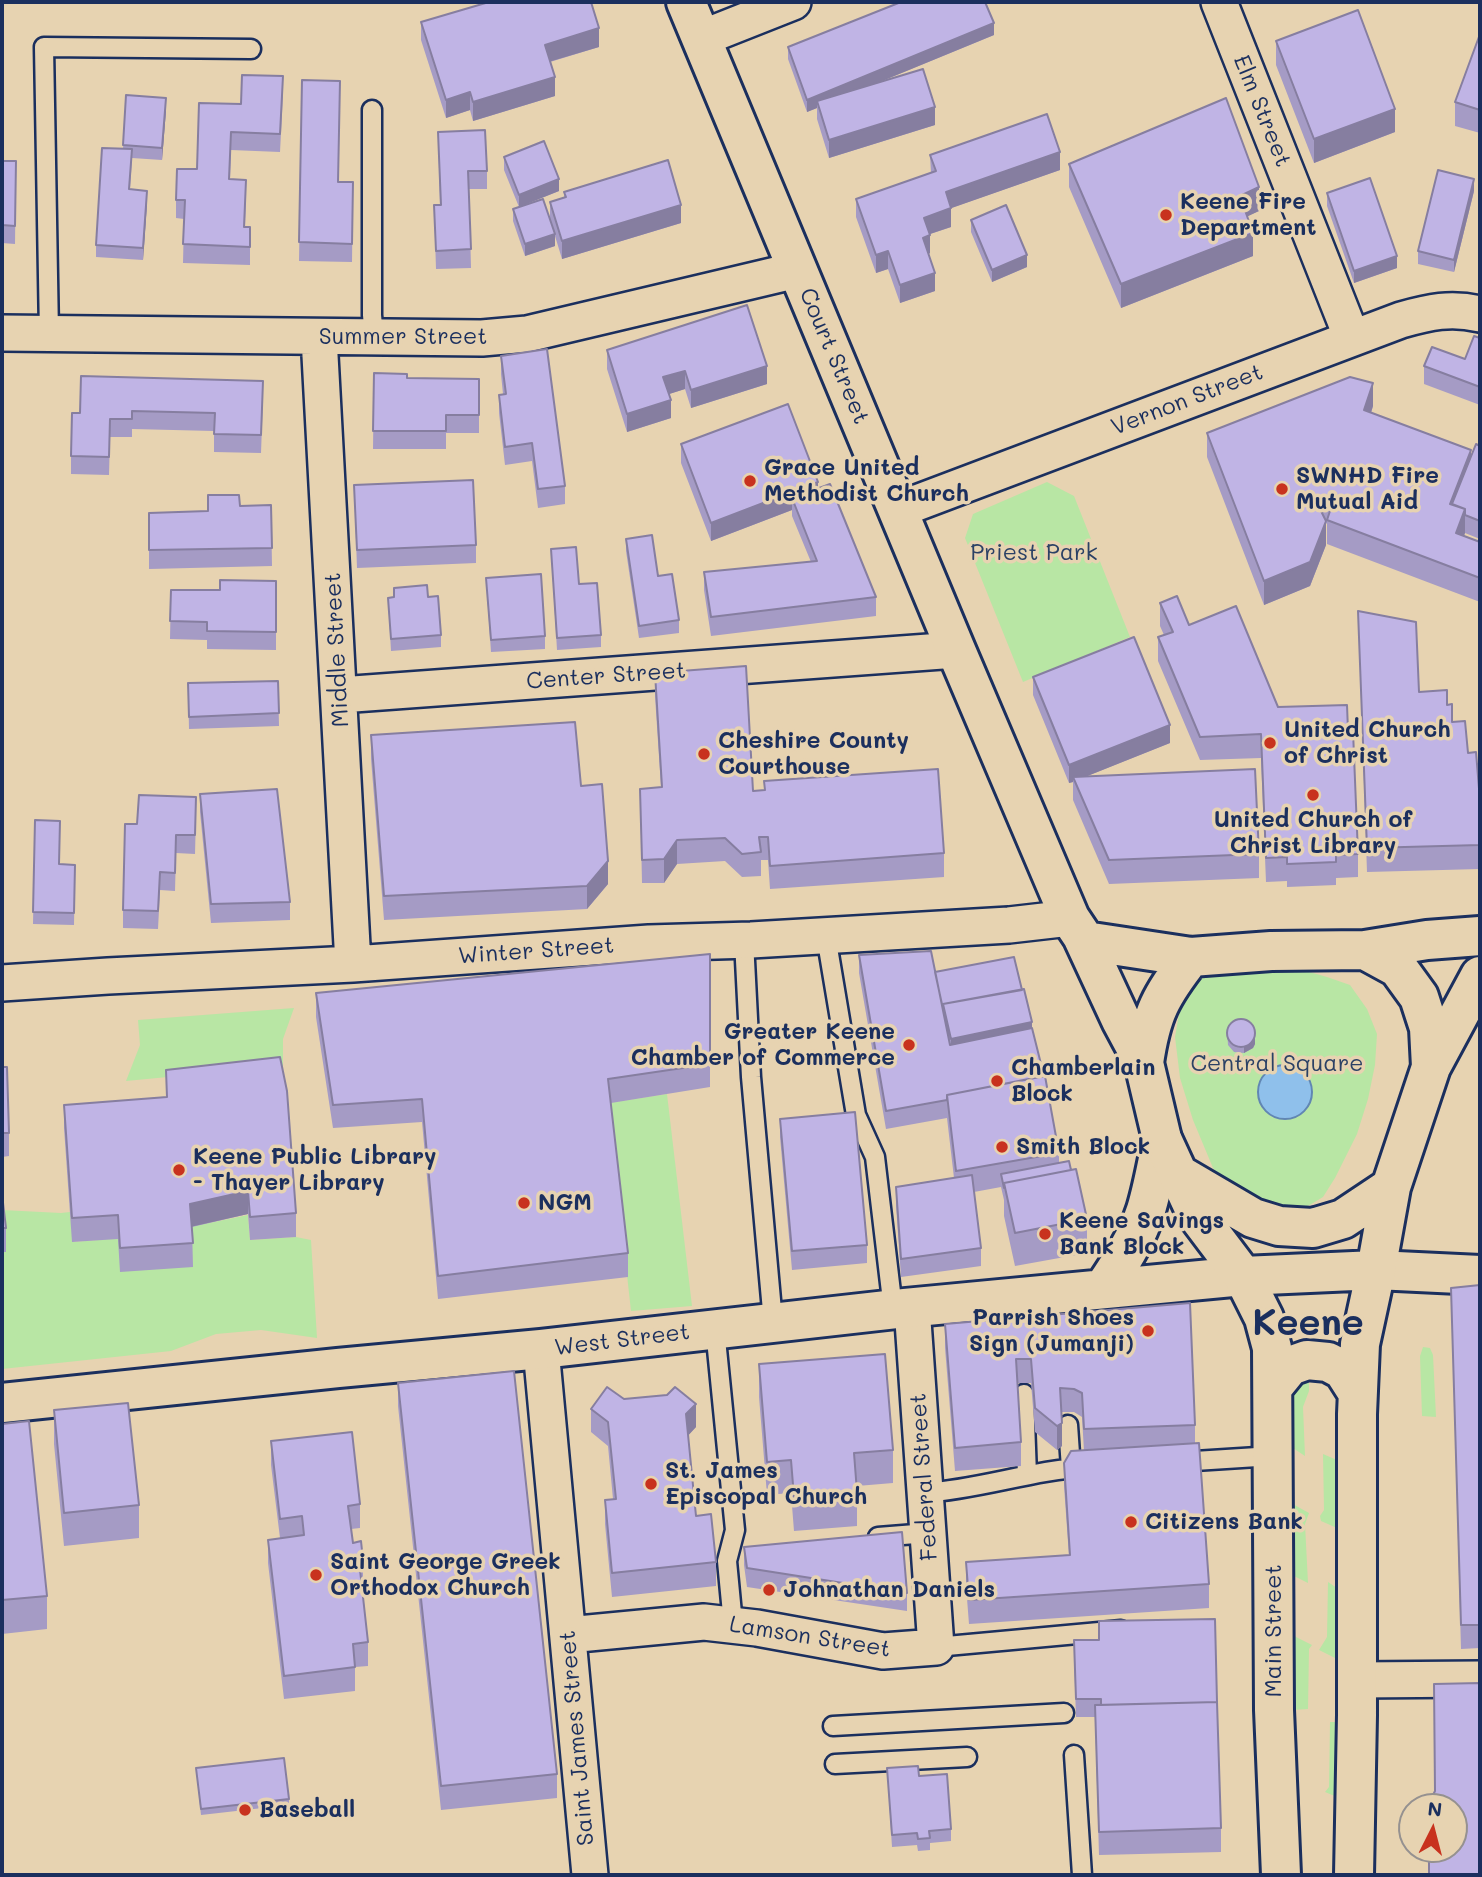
<!DOCTYPE html>
<style>
body{margin:0}
#map{position:relative;width:1482px;height:1877px;overflow:hidden;background:#e7d3b1;font-family:Mali,sans-serif}
canvas{display:block}
.frame{position:absolute;inset:0;border:4px solid #1b2f5e;pointer-events:none}
.north{position:absolute;left:1398px;top:1793px;width:70px;height:70px;box-sizing:border-box;background:#e7d3b1;border:2px solid #959190;border-radius:50%;rotate:6deg;font-size:19px;font-weight:700;line-height:28px;text-align:center;color:#1b2f5e}
.north::after{content:'';display:block;margin:auto;width:24px;height:32px;background:#c8321e;clip-path:polygon(50% 0,100% 100%,50% 72%,0 100%)}
</style>
<div id="map">
<canvas width="1482" height="1877"></canvas>
<div class="frame"></div>
<div class="north">N</div>
</div>
<script>
const g = document.querySelector('canvas').getContext('2d');
g.lineJoin = 'round';
function paint(path, color) { g.fillStyle = color; g.fill(path, 'evenodd'); }
function strokePath(path, color, width, dash) { g.strokeStyle = color; g.lineWidth = width; g.lineCap = dash ? 'butt' : 'round'; g.setLineDash(dash || []); g.stroke(path); }
function label(font, color, halo, rows, align = 'center') {
  g.font = font + ' Mali,sans-serif'; g.lineWidth = 7; g.setLineDash([]); g.textBaseline = 'middle'; g.strokeStyle = halo; g.fillStyle = color; for (const [text, x, y, turn = 0] of rows) {
    g.save(); g.translate(x, y); g.rotate((+turn || 0) * Math.PI / 180); g.textAlign = isNaN(turn) ? turn : align; if (halo) g.strokeText(text, 0, 0); g.fillText(text, 0, 0); g.restore();
  }
}
paint(new Path2D(`
 M1047,482l27,14 56,141 -107,45 -58,-144 8,-24z
 M1299,969l28,8 23,8 17,24 10,25 -2,31 -7,34 -11,35 -22,44 -12,19 -20,12 -28,2 -48,-25 -14,-18 -20,-48 -13,-42 -5,-41 5,-29 16,-26 18,-12z
 M294,1008l-11,31v27l-157,15 14,-36 -2,-25z
 M667,1094l25,212 -61,5 -23,-208z
 M2,1210l59,3 9,-1 3,30c59,-4 117,-15 175,-27l2,25 46,-3 15,3 6,98 -56,-8 -45,4 -45,17 -169,18v-117l4,-1z
 M1423,1347l7,1 3,7 3,62 -14,-1 -2,-60z
 M1309,1372v19l-6,16 2,49 -15,-10 1,-64z
 M1323,1454l14,6v68l-16,-7 -1,-5 4,-6z
 M1291,1503l18,10 -4,11 3,59 -14,-7z
 M1328,1582l9,6 -2,70 -16,-8 8,-13z
 M1294,1636l18,9 -3,4 -1,60 -15,1z
 M1330,1722h7v75l-12,-5 4,-5z`), '#b8e6a4');
const water = new Path2D(`
 M1258 1092a27 27 0 1 1 54 0a27 27 0 1 1-54 0Z`);
paint(water, '#8fc0eb');
strokePath(water, '#6186b3', 2);
const service = new Path2D(`
 M372,110v205l2,22
 M49,334l-5,-287 207,2
 M826,936l30,179 19,42 18,152
 M744,941l7,136 22,245
 M715,1329l20,201 -8,31 6,63
 M1024,1394l3,81
 M1068,1425l3,43
 M1179,1462l94,-6
 M925,1493c56,-4 108,-23 163,-26
 M878,1537l50,-4
 M936,1647l185,-17
 M833,1726l231,-13
 M1074,1755l8,120
 M835,1764l132,-7`);
const minor = new Path2D(`
 M1219,2l133,336
 M702,38l91,-36
 M2,333l480,5 45,-4 270,-64
 M319,337l34,627
 M898,510l503,-190c28,-8 50,-13 79,-6
 M340,695l616,-45
 M2,983l106,-7 245,-12 296,-21 102,-3 258,-15 61,-7
 M541,1349l49,526
 M568,1635l136,-13 53,6 126,23 53,-4 -24,-340
 M1357,1680l123,-1`);
const tertiary = new Path2D(`
 M1376,1270l104,5
 M1103,1289c17,-25 34,-51 43,-79 7,-23 11,-47 16,-71
 M2,1403l336,-35 203,-19 364,-41 338,-32`);
const secondary = new Path2D(`
 M686,2l270,648 114,268 12,18 39,84 23,43 18,76 35,76 46,61 21,42 8,30 2,362 7,165
 M1085,941l106,16 80,-6 94,-1 62,-10 53,-4
 M1365,950l33,18 21,29 10,31 2,39
 M1144,1063c7,-49 17,-68 47,-106
 M1178,1174l75,44 26,8 34,2 30,-9 48,-32
 M1243,1276l133,-6
 M1273,1387l17,-21 17,-6 21,2 15,8 14,22
 M1354,1875l3,-160v-301l3,-70 16,-74 15,-83 40,-120 49,-91`);
strokePath(service, '#1b2f5e', 23);
strokePath(minor, '#1b2f5e', 40);
strokePath(tertiary, '#1b2f5e', 44);
strokePath(secondary, '#1b2f5e', 44);
strokePath(service, '#e7d3b1', 18);
strokePath(minor, '#e7d3b1', 35);
strokePath(tertiary, '#e7d3b1', 38);
strokePath(secondary, '#e7d3b1', 38);
paint(new Path2D(`
 M421,22l178,25 -49,15 5,34 -82,25 -3,-11 -24,8 -25,-78z
 M1480,34v99l-25,-7v-24z
 M994,35l-112,46 53,44 -106,33 -12,-39v-11l-10,4 -19,-53v-12z
 M1276,41l119,91 -81,31 -38,-98z
 M302,80l36,102h15l-1,80 -53,-1z
 M283,94l-3,58 -49,-2 -1,29 16,19 -1,29h5v38l-67,-2 1,-44 -8,-1v-18l65,-96z
 M126,95l40,15 -4,50 -30,-2 -2,31 17,14 -4,57 -47,-3v-12l27,-96z
 M438,132l49,39v18h-18l2,79 -35,1 -2,-64h6z
 M930,155l130,15 -109,38v19l-21,7v19l-1,1 6,37 -35,12 -12,-34 -12,4 -20,-56v-18l75,-26z
 M504,157l55,34 -40,16 -15,-37z
 M2,161h14l-1,83 -13,-1z
 M1069,164l190,47 -12,5 6,40 -132,52 -52,-121z
 M1474,191l-20,81 -36,-8v-13z
 M564,192l117,31 -119,36 -7,-23v10l-30,10 -12,-35v-12l37,10v-17l14,-4z
 M1327,193l70,75 -43,15 -27,-77z
 M971,220l56,47 -35,15 -21,-50z
 M1480,338v67l-56,-21v-18l41,-7z
 M607,350l160,34 -76,24 -6,-19 -16,5 2,24 -44,14 -20,-63z
 M501,356l64,130v18l-27,4 -6,-47 -27,4 -6,-52v-18l4,-1 -2,-20z
 M374,373l33,5 72,1v54h-33v16h-73z
 M263,399l-2,54 -47,-1v-21l-82,-2v8h-22l-1,38 -38,-1v-18l9,-43z
 M1373,406l-2,7 100,42 9,-9v93l-15,-6 -1,3 16,6v60l-153,-58v-20l-1,-1v22l-16,41 -46,19 -57,-148v-24z
 M681,444l137,44 58,109v19l-165,20 -7,-46v-18l107,-10 -19,-46v-6l-81,31 -30,-78z
 M354,485l122,60v18l-119,5z
 M208,495l32,11 31,-1 1,61 -123,3v-56l59,-2z
 M626,539l32,37 21,44v13l-40,5 -13,-87z
 M551,549l50,86v12l-44,3z
 M486,578l59,58v13l-54,3z
 M276,581v69l-69,-1v-9l-37,-1 1,-49h49z
 M394,597h34l13,38v12l-50,4 -3,-53z
 M1160,603l29,22 89,82 70,24 10,123v23l-22,1v7l-49,2v-6l-21,1 -5,-124 -61,2 -42,-99v-24l6,-2 -4,-9z
 M1358,611l61,81 28,13 5,17 16,31 9,11 3,1v104l-113,3z
 M655,673l98,118 11,-1v-9l180,72v24l-174,12 -2,-29h-7v16l-19,1 -17,-16 -48,3 -13,19h-22l-2,-94 21,-2 -6,-91z
 M1033,677l137,66 -83,33 172,78v24l-150,6 -36,-84v-18l-4,1 -36,-88z
 M278,681l1,45 -90,3 -1,-46z
 M371,735l210,51 27,98 -21,25 -203,11 -13,-161z
 M200,794l90,108v18l-79,3 -11,-111z
 M196,815l-1,39 -19,-1 -1,38 -15,-1 -2,39 -35,-1v-18l14,-86z
 M35,820l24,44 16,1 -1,60 -41,-1z
 M710,954v133l-99,16 17,150v24l-190,22 -16,-177 -89,6 -17,-111v-24z
 M859,955l76,17 87,18 10,38 27,125v10l28,56v34l-72,13 -11,-50v-16l-3,-13 -27,5 7,56v18l-80,11 -5,-72v-18l58,-9 -7,-60 -61,11 -27,-156z
 M1227,1028l28,16 -2,4 -9,5 -10,-1 -6,-7z
 M2,1067l7,66v23l-7,1z
 M166,1070l130,143v24l-46,3 -2,-26 -56,13 1,40 -73,5 -2,-33 -46,3 -8,-114v-23l102,-8z
 M780,1119l87,126v18l-75,7 -12,-133z
 M2,1194l4,34v24h-4z
 M1480,1285v363l-19,1 -10,-361z
 M945,1324l250,101v18l14,141v24l-240,16 -3,-38v-24l103,-6 -5,-70v-23l20,-12 -2,-34 -8,-5h-12v34l-5,4 -22,-18 -4,-49h-14l4,59v24l-66,5 -10,-123z
 M759,1364l134,86v33l-36,3v40l-63,5 -3,-38 -24,2 -8,-98z
 M398,1383l159,391v24l-116,12 -43,-404z
 M624,1399l72,28 -8,8 8,81 20,46v24l-104,11 -7,-73v-24l8,-1 -5,-53 -17,-14v-23z
 M54,1410l85,95v33l-75,8 -10,-102z
 M2,1424l45,172v33l-45,5z
 M271,1441l89,63v24l-9,1 2,14 10,17v24h-1l6,58v24l-13,1v24l-71,8 -16,-136v-23l12,-2 -9,-73z
 M744,1547l163,46v18l-160,-24 -3,-22z
 M1074,1658l147,170v24l-122,3 -4,-138h-19z
 M196,1768l93,31v6l-88,10z
 M887,1768l32,8 32,53v12l-21,2v7l-12,1 -1,-6 -25,2z`), '#a59bc5');
paint(new Path2D(`
 M994,23v12l-175,72 -2,-6v7l-10,4v-12z
 M599,28v19l-54,16v-18z
 M555,77v19l-82,25v-19z
 M470,92v18l-24,8v-18z
 M166,98v12l-4,50v-12z
 M935,107v18l-106,33v-18z
 M1395,109v23l-81,31v-24z
 M1060,152v18l-114,40v-18z
 M559,179v12l-40,16v-12z
 M1474,179v12l-20,81v-12z
 M1259,187v24l-19,9v-24z
 M147,191v12l-4,57v-12z
 M681,205v18l-119,36v-18z
 M951,208v19l-27,9v-18z
 M1253,233v23l-132,52v-24z
 M555,234v12l-30,10v-12z
 M930,235v18l-7,3v-18z
 M888,251v18l-12,4v-18z
 M1027,255v12l-35,15v-12z
 M1397,256v12l-43,15v-12z
 M935,273v18l-35,12v-18z
 M767,366v18l-76,24v-18z
 M685,371v18l-22,7v-19z
 M1373,383v23l-9,28v-24z
 M671,400v18l-44,14v-18z
 M1471,450v24l-15,37 -6,-7z
 M818,482v18l-26,-2v12l-81,31v-18z
 M1465,509v24l-9,24v-24z
 M1326,521v24l-16,41 -46,19v-24z
 M1170,725v18l-95,38 -2,-4v5l-4,1v-18z
 M677,840v24l-13,19v-24z
 M608,861v23l-21,25v-23z
 M1032,1022v24l-81,17v-24z
 M1255,1029v15l-2,4 -9,5v-6z
 M248,1191v23l-58,13v-23z
 M696,1404v23l-10,11v-24z
 M1062,1423v23l-5,4v-24z`), '#867ea0');
const building = new Path2D(`
 M489,2h102l8,26 -54,17 10,32 -82,25 -3,-10 -24,8 -25,-78z
 M901,2h84l9,21 -187,77 -19,-53z
 M1358,10l37,99 -81,30 -38,-98z
 M1480,34v76l-25,-8z
 M923,69l12,38 -106,33 -12,-39z
 M242,75l41,1 -3,58 -49,-2 -2,47 17,1 -2,47h6v20l-67,-3 2,-44h-9l1,-31h20l2,-66 42,1z
 M302,80l38,1 -2,101h15l-1,62 -53,-2z
 M2,84h1l-1,59z
 M126,95l40,3 -4,50 -39,-3z
 M1226,98l33,89 -19,9 13,37 -132,51 -52,-120z
 M1047,114l13,38 -114,40 5,16 -27,10 6,17 -7,3 12,35 -35,12 -12,-34 -12,4 -20,-56 80,-28 -6,-16z
 M485,130l2,41h-19l3,78 -35,2 -2,-46h7l-3,-73z
 M544,141l15,38 -40,16 -15,-38z
 M102,148l30,1 -3,40 18,2 -4,57 -47,-3z
 M668,160l13,45 -119,36 -12,-39 16,-5 -2,-5z
 M2,161h14l-1,65 -13,-1z
 M1438,170l36,9 -20,81 -36,-9z
 M1370,178l27,78 -43,15 -27,-78z
 M543,199l12,35 -30,10 -12,-35z
 M1006,205l21,50 -35,15 -21,-50z
 M747,305l20,61 -76,24 -6,-19 -22,6 8,23 -44,14 -20,-64z
 M1474,336l6,2v49l-56,-21 8,-19 33,12z
 M547,349l18,137 -27,3 -6,-46 -27,4 -6,-52 7,-1 -5,-38z
 M374,373l33,1v4l72,1v36h-33v16h-73z
 M81,376l182,5 -2,54 -47,-1 1,-21 -83,-2v8h-22l-1,38 -38,-1 1,-43h8z
 M1350,377l23,6 -9,27 107,40 -21,54 15,5 -9,24 24,9v36l-153,-58 6,-18 -16,-5 -2,2 11,22 -16,41 -46,19 -57,-148z
 M788,404l30,78 -107,41 -30,-79z
 M1476,444l4,2v75l-15,-6v-6l-13,-5z
 M473,480l3,65 -119,5 -3,-65z
 M830,484l46,113 -165,20 -7,-45 113,-11 -25,-63z
 M208,495h31l1,11 31,-1 1,43 -123,2v-37l59,-2z
 M652,535l6,41 14,-2 7,46 -40,6 -13,-87z
 M576,547l3,37 18,-1 4,52 -44,3 -6,-89z
 M541,574l4,62 -54,4 -5,-62z
 M220,580l56,1v51l-69,-1v-9l-37,-1 1,-31h49z
 M427,585l1,12 10,-1 3,39 -50,4 -3,-41 6,-1v-9z
 M1177,596l12,29 47,-19 42,101 69,-2 1,26h5l5,123 -22,1v7l-49,2v-7l-21,1 -5,-124 -61,3 -42,-100 15,-5 -13,-29z
 M1358,611l58,11 3,70 28,-2v15l5,-1v18l13,-1 3,32 8,-1 4,49v44l-113,3z
 M1134,637l36,88 -101,40 -36,-88z
 M746,666l7,125 12,-1 -1,-9 174,-12 6,84 -174,13 -2,-29h-9l2,15 -19,2 -17,-16 -48,2 -13,19 -22,1 -2,-71 22,-2 -7,-114z
 M278,681l1,32 -90,4 -1,-34z
 M575,722l6,64 21,-2 6,77 -21,25 -203,10 -13,-161z
 M1477,764l3,1v36z
 M1255,769l4,85 -150,6 -36,-83z
 M277,789l13,113 -79,2 -11,-110z
 M139,795l57,2 -1,38h-19l-1,38 -15,-1 -2,39 -35,-1 2,-86h12z
 M35,820l25,1 -1,43 16,1 -1,48 -41,-1z
 M931,951l19,94 82,-17 12,48 -97,19v5l-61,11 -27,-156z
 M710,954v110l-102,15 20,174 -190,23 -16,-177 -89,6 -17,-112z
 M1014,957l8,33 -79,14v5l-8,-37z
 M1024,989l8,33 -81,17 -8,-35z
 M1227 1033a14 14 0 1 1 28 0a14 14 0 1 1-28 0Z
 M280,1057l7,34 9,122 -46,4 -2,-26 -58,13 3,39 -73,5 -2,-33 -46,3 -8,-113 103,-8 -1,-27z
 M2,1067h5l2,66h-7z
 M1045,1076l14,77 -103,18 -9,-76z
 M855,1112l12,133 -75,6 -12,-132z
 M1069,1161l2,9 -67,13v5l-3,-14z
 M1076,1169l11,50 -72,14 -11,-50z
 M972,1175l9,73 -80,11 -5,-72z
 M2,1194l4,34h-4z
 M1480,1285v340h-19l-10,-337z
 M1190,1303l5,122 -111,4 -2,-36 -8,-4 -14,-1 2,35 -5,3 -22,-18 -4,-49h-15l5,83 -66,6 -10,-124z
 M885,1354l8,96 -39,3 3,39 -63,5 -3,-37 -24,2 -8,-98z
 M514,1371l43,403 -116,12 -43,-403z
 M607,1387l17,12 43,-4 8,-8 21,17 -10,10 10,102 15,-2 5,48 -104,11 -7,-73 11,-1 -8,-77 -17,-13z
 M128,1403l11,102 -75,8 -10,-103z
 M29,1421l18,175 -45,4v-176z
 M352,1432l8,72 -12,2 5,37 8,-2 2,19 -4,1 9,81 -15,2 2,23 -71,9 -16,-136 36,-5 -2,-19 -22,3 -9,-78z
 M1199,1443l10,141 -240,16 -3,-38 104,-7 -6,-92 7,-12z
 M902,1532l5,61 -160,-25 -3,-21z
 M1215,1619l2,83 -116,3v-6h-25l-2,-59h25v-19z
 M1480,1683v192h-51v-26h25v-42h-25v-4l6,-12 -1,-107z
 M1217,1702l4,126 -122,4 -4,-127z
 M284,1758l5,41 -88,10 -5,-41z
 M918,1766l1,10 28,-2 4,55 -22,2 1,7 -12,1 -1,-6 -25,2 -5,-67z`);
paint(building, '#c0b4e5');
strokePath(building, '#867ea0', 2);
for (const [x, y, r, color] of [
 [1166,215,7,"#c8321e"],
 [750,481,7,"#c8321e"],
 [1282,489,7,"#c8321e"],
 [1270,743,7,"#c8321e"],
 [704,754,7,"#c8321e"],
 [1313,795,7,"#c8321e"],
 [909,1045,7,"#c8321e"],
 [997,1081,7,"#c8321e"],
 [1002,1147,7,"#c8321e"],
 [179,1170,7,"#c8321e"],
 [524,1203,7,"#c8321e"],
 [1045,1234,7,"#c8321e"],
 [1148,1331,7,"#c8321e"],
 [651,1484,7,"#c8321e"],
 [1131,1522,7,"#c8321e"],
 [316,1575,7,"#c8321e"],
 [769,1590,7,"#c8321e"],
 [245,1810,7,"#c8321e"]
]) { const dot = new Path2D(); dot.arc(x, y, r, 0, 2 * Math.PI); g.fillStyle = color; g.fill(dot); strokePath(dot, '#e7d3b1', 2.5); }
label('23px', '#1b2f5e', '#e7d3b1', [
 ["Elm Street",1262,111,68],
 ["Summer Street",403,337],
 ["Court Street",834,356,67],
 ["Vernon Street",1187,400,-21],
 ["Middle Street",337,650,-93],
 ["Center Street",606,676,-4],
 ["Winter Street",536,951,-4],
 ["West Street",622,1340,-7],
 ["Federal Street",924,1477,-94],
 ["Main Street",1274,1631,-90],
 ["Lamson Street",810,1637,9],
 ["Saint James Street",577,1738,-95]
]);
label('bold 23px', '#1b2f5e', '#e7d3b1', [
 ["Keene Fire",1180,202],
 ["Department",1180,228],
 ["Grace United",764,468],
 ["Methodist Church",764,494],
 ["SWNHD Fire",1296,476],
 ["Mutual Aid",1296,502],
 ["United Church",1284,730],
 ["of Christ",1284,756],
 ["Cheshire County",718,741],
 ["Courthouse",718,767],
 ["United Church of",1313,820,"center"],
 ["Christ Library",1313,846,"center"],
 ["Greater Keene",895,1032,"right"],
 ["Chamber of Commerce",895,1058,"right"],
 ["Chamberlain",1011,1068],
 ["Block",1011,1094],
 ["Smith Block",1016,1147],
 ["Keene Public Library",193,1157],
 ["- Thayer Library",193,1183],
 ["NGM",538,1203],
 ["Keene Savings",1059,1221],
 ["Bank Block",1059,1247],
 ["Parrish Shoes",1134,1318,"right"],
 ["Sign (Jumanji)",1134,1344,"right"],
 ["St. James",665,1471],
 ["Episcopal Church",665,1497],
 ["Citizens Bank",1145,1522],
 ["Saint George Greek",330,1562],
 ["Orthodox Church",330,1588],
 ["Johnathan Daniels",783,1590],
 ["Baseball",259,1810]
], 'left');
label('23px', '#2b4165', '#e7d3b1', [
 ["Priest Park",1034,553],
 ["Central Square",1277,1064]
]);
label('bold 37px', '#1b2f5e', '#e7d3b1', [
 ["Keene",1308,1324]
]);
</script>
